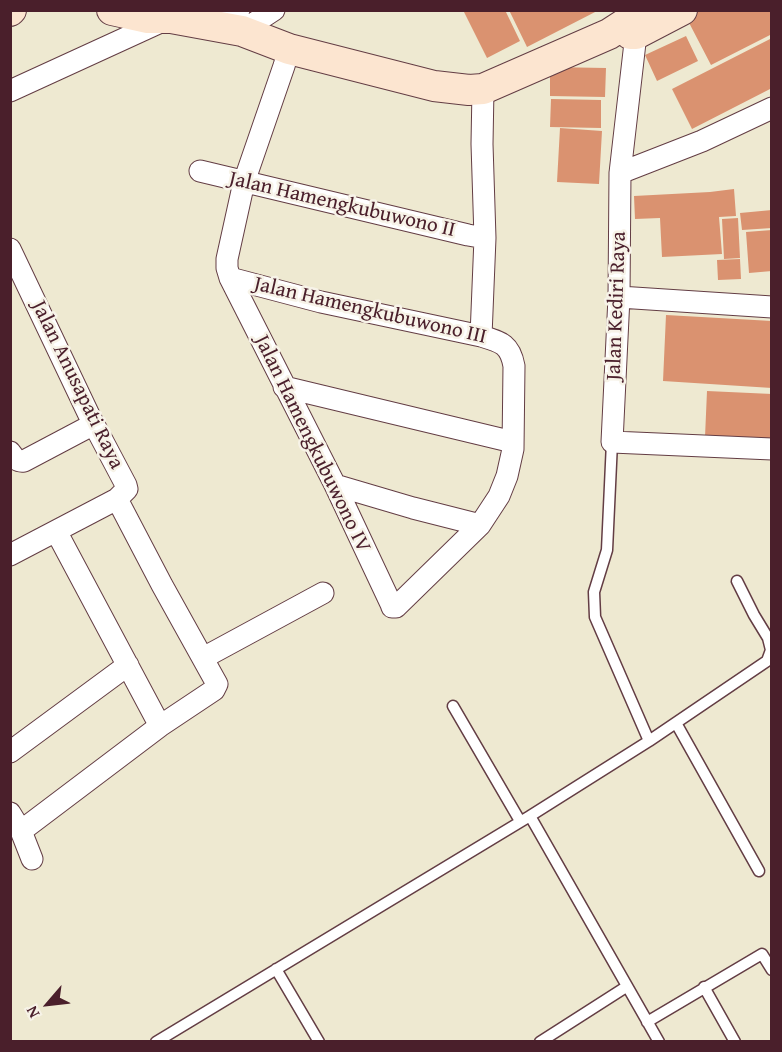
<!DOCTYPE html>
<style>
body{margin:0}
#map{position:relative;width:782px;height:1052px;overflow:hidden;background:#eee9d1;font-family:"Gentium Book Plus",serif}
canvas{display:block}
.frame{position:absolute;inset:0;border:12px solid #4a1f2b;pointer-events:none}
.north{position:absolute;left:18px;top:974px;width:60px;height:60px;-webkit-text-stroke:4px #f7f3e8;paint-order:stroke;rotate:242deg;font-size:16px;font-weight:700;line-height:24px;text-align:center;color:#4a1f2b}
.north::after{content:'';display:block;margin:auto;width:21px;height:27px;background:#4a1f2b;clip-path:polygon(50% 0,100% 100%,50% 72%,0 100%)}
</style>
<div id="map">
<canvas width="782" height="1052"></canvas>
<div class="frame"></div>
<div class="north">N</div>
</div>
<script>
const g = document.querySelector('canvas').getContext('2d');
g.lineJoin = 'round';
function paint(path, color) { g.fillStyle = color; g.fill(path, 'evenodd'); }
function strokePath(path, color, width, dash) { g.strokeStyle = color; g.lineWidth = width; g.lineCap = dash ? 'butt' : 'round'; g.setLineDash(dash || []); g.stroke(path); }
function label(font, color, halo, rows, align = 'center') {
  g.font = font + ' "Gentium Book Plus",serif'; g.lineWidth = 5; g.setLineDash([]); g.textBaseline = 'middle'; g.strokeStyle = halo; g.fillStyle = color; for (const [text, x, y, turn = 0] of rows) {
    g.save(); g.translate(x, y); g.rotate((+turn || 0) * Math.PI / 180); g.textAlign = isNaN(turn) ? turn : align; if (halo) g.strokeText(text, 0, 0); g.fillText(text, 0, 0); g.restore();
  }
}
paint(new Path2D(`
 M463,10h42l15,31 -33,17z
 M509,10h90l-72,37z
 M693,10h79v24l-61,31 -26,-50z
 M686,36l12,25 -41,20 -12,-26z
 M772,38v50l-80,41 -20,-40z
 M550,67l56,1 -1,29 -55,-1z
 M551,99l50,1v28l-51,-1z
 M560,128l42,3 -3,53 -42,-2z
 M734,189l2,27 -17,1 3,37 -60,3 -2,-39 -25,1 -1,-23 76,-4z
 M772,210v18l-30,2 -2,-17z
 M738,218l2,40 -16,1 -2,-40z
 M772,230v41l-23,2 -3,-41z
 M740,259l1,20 -23,1 -1,-20z
 M666,315l106,6v67l-109,-7z
 M707,391l65,3v47l-67,-4z`), '#da9270');
const lane = new Path2D(`
 M612,442l-5,108 -13,42 1,25 54,124
 M453,706l67,115
 M676,723l83,148
 M530,816l119,-75 118,-80 4,-11 -3,-12 -14,-23 -17,-34
 M276,969l43,73
 M704,987l31,55
 M647,1022l115,-68 10,16
 M156,1042l374,-226 129,226
 M540,1042l86,-55`);
const street = new Path2D(`
 M633,22l3,12 -16,139 -1,124 -7,145 160,7
 M209,25l30,-15
 M242,31l32,-21
 M10,91l155,-71
 M200,171l268,64 17,3
 M620,173l82,-32 70,-33
 M10,249l79,166 37,70 1,4 -10,10 -107,56
 M230,278l91,24 160,34c20,6 29,8 33,30l-1,83 -6,27 -8,20 -19,29 -84,82h-4l-1,-3 -56,-119 -105,-207 -3,-10v-9l17,-77 40,-116 5,-17
 M619,297l153,10
 M481,336l4,-98 -3,-94 1,-55
 M284,387l229,55
 M10,452c4,5 6,10 14,9l70,-37
 M335,485l78,23 67,17
 M56,531l104,195
 M203,658l120,-65
 M10,752l118,-87
 M10,813l11,18 11,28
 M21,831l139,-105 54,-36 3,-6 -55,-99 -45,-86`);
const secondary = new Path2D(`
 M112,10l36,8h23l71,13 47,18 145,37 35,4 14,-1 126,-55 37,-24
 M10,11l1,-1
 M630,34h6l46,-24`);
strokePath(lane, '#633d44', 13);
strokePath(street, '#633d44', 23);
strokePath(secondary, '#633d44', 32);
strokePath(lane, '#fff', 10);
strokePath(street, '#fff', 21);
strokePath(secondary, '#fce5d0', 30);
label('21px', '#4a1f2b', '#f7f3e8', [
 ["Jalan Hamengkubuwono II",342,205,13],
 ["Jalan Kediri Raya",617,306,-88],
 ["Jalan Hamengkubuwono III",370,311,13],
 ["Jalan Anusapati Raya",77,385,64],
 ["Jalan Hamengkubuwono IV",312,444,64]
]);
</script>
